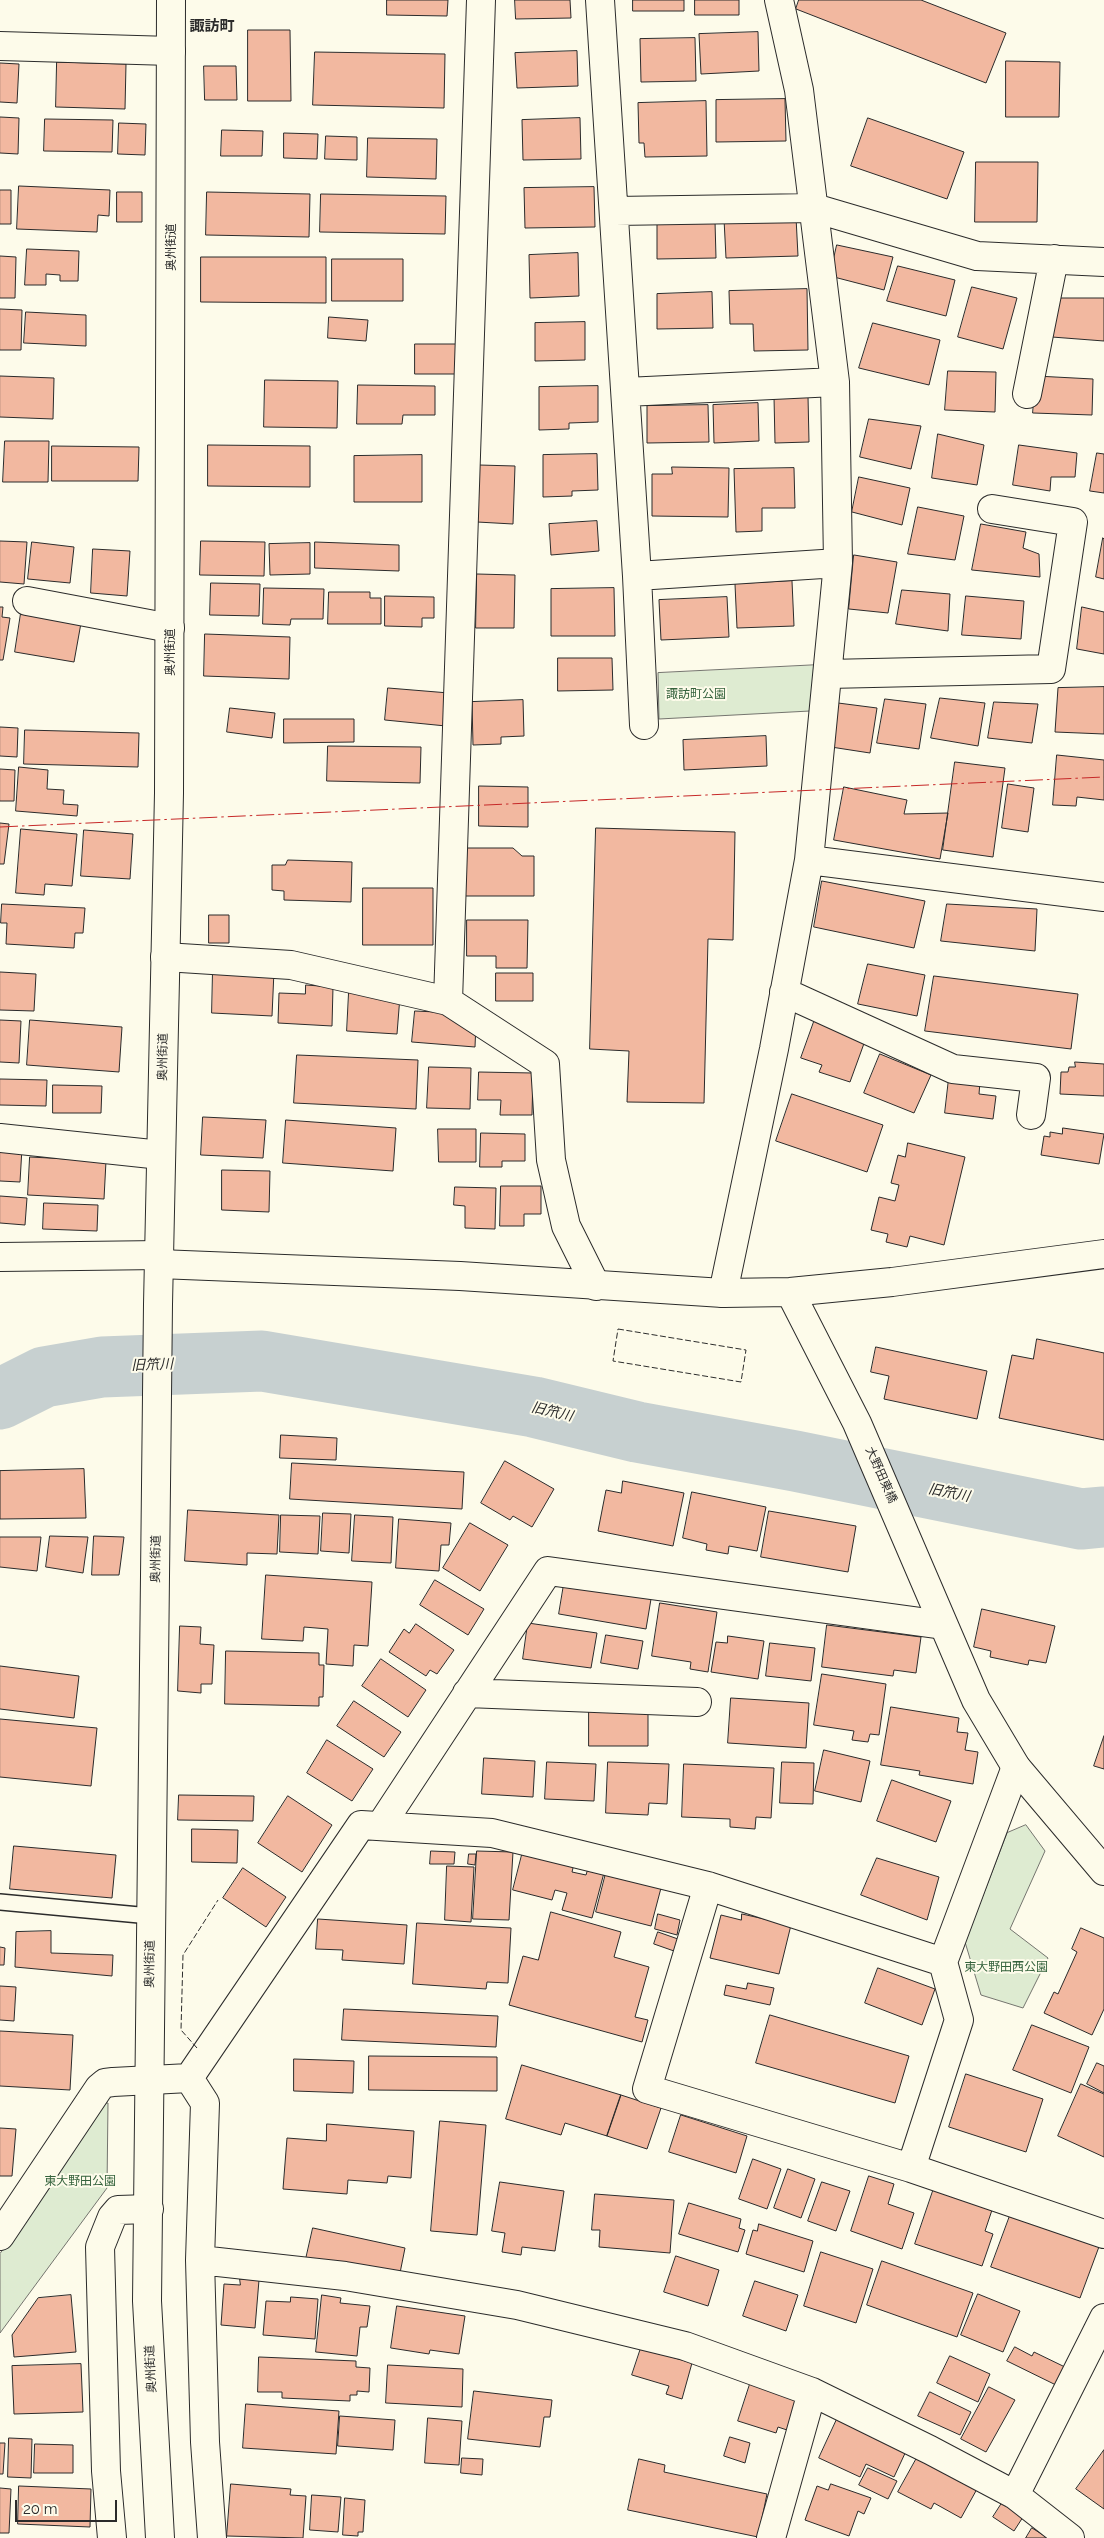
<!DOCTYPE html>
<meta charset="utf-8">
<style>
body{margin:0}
#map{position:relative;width:1104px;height:2538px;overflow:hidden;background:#fdfbea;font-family:Raleway,sans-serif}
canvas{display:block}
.scale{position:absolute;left:15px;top:2500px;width:102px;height:22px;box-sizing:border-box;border:2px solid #2b2b2b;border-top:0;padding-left:6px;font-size:15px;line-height:18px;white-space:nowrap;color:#2b2b2b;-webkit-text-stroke:4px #fdfbea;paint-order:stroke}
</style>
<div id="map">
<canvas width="1104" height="2538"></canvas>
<div class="scale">20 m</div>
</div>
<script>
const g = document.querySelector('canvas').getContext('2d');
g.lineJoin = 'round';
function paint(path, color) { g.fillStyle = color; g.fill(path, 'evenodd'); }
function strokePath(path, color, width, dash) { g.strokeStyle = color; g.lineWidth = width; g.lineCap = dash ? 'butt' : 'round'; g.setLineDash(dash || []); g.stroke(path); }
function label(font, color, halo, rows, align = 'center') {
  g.font = font + ' Raleway,"Noto Sans JP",sans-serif'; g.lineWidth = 4; g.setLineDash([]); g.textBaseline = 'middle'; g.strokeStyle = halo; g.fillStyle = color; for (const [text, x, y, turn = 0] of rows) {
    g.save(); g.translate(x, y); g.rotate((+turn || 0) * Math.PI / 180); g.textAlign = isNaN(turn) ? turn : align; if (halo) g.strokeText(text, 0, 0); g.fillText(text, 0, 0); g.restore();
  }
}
const green = new Path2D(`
 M818,665l-8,46 -151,8 -1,-46z
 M1026,1825l19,26 -35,78 38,29 -25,50 -42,-13 -16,-53 42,-109z
 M103,2103h5l-1,85 -107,145v-79z`);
paint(green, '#deebd1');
strokePath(green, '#74746e', 1);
strokePath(new Path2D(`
 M0,1399l44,-22 58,-10 160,-6 272,46 103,25 158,29 286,58 23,-2`), '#c7d0d0', 61);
const building = new Path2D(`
 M387,0h61l-1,16 -60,-1z
 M515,0h55l1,18 -55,1z
 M633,0h51v11h-51z
 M695,0h44v15h-44z
 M799,0h122l85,33 -20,50 -190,-74z
 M248,30h42l1,71h-43z
 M758,32l1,39 -58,3 -2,-40z
 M695,38l1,43 -55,1 -1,-43z
 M577,51l1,35 -61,2 -2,-35z
 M315,52l130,2 -1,54 -131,-3z
 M1006,61l54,1 -1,55h-53z
 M57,62l69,2 -1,45 -69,-2z
 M0,63l19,1 -2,39 -17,-1z
 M204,66h32l1,34h-32z
 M785,99l1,42 -70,1v-42z
 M706,101l1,55 -62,1 -1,-14h-5l-1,-40z
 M0,117l19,1 -1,36 -18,-1z
 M580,118l1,41 -58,1 -1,-40z
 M868,118l96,34 -17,47 -96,-33z
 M45,119l68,1 -1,32 -68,-1z
 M119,123l27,1 -1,31 -27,-1z
 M222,130l41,1 -1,25h-41z
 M284,133l34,1 -1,25 -33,-1z
 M326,136l31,1v23l-32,-1z
 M368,138l69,1 -1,40 -69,-2z
 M976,162h62l-1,60h-62z
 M19,186l91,4 -1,26 -11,-1 -1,17 -80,-3z
 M594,187l1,40 -70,1 -1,-40z
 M0,190h11v34h-11z
 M117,192h25v30h-25z
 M207,192l103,2 -1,43 -103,-2z
 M321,194l125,2 -1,38 -125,-2z
 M796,217l2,39 -72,2 -2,-39z
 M715,221l1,37 -59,1v-37z
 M837,245l56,12 -9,33 -54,-14z
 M27,249l52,2 -1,30h-18v-6l-14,-1v11h-21z
 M578,253l1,43 -49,2 -1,-43z
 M0,256l16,1 -1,41h-15z
 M201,257h125v46l-125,-1z
 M332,259h71v42h-71z
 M898,266l57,14 -9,36 -59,-15z
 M972,287l45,11 -14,51 -45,-12z
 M807,289l1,61 -54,1 -1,-27h-23l-1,-33z
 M712,292l1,36 -56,1v-35z
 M1058,298h46v43l-52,-4z
 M0,309l22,1 -1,40h-21z
 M26,312l60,3v31l-62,-3z
 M329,317l39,3 -2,21 -38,-3z
 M585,322v38l-50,1v-38z
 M873,323l67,17 -11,45 -70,-17z
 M415,344h42v30h-42z
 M948,371l48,1 -1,40 -50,-2z
 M0,376l54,2 -1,41 -53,-2z
 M1036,376l57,3 -1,36 -59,-2z
 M265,380l73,1 -1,47 -73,-1z
 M358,385l77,1v29h-32l-1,9h-45z
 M598,386v36l-29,1v6l-30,1v-43z
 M808,396l1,46 -34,1 -1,-46z
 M758,403l1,38 -45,2 -1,-38z
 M708,405l1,37 -62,1v-37z
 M869,419l52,7 -10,43 -51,-12z
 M938,434l46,11 -7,40 -45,-7z
 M5,441h44l-1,41h-45z
 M208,445l102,1v41l-102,-1z
 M1019,445l58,8 -2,24h-24l-1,14 -37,-6z
 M52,446l87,1 -1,34h-86z
 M1097,453l7,1v39l-14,-2z
 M597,454l1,36 -26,1v5l-29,1v-42z
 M422,455v47h-68v-46z
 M479,465l36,1 -2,58 -36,-2z
 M672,467l57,1 -1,49 -76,-1v-42h20z
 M794,468l1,40h-33v23l-26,1 -2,-63z
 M859,477l51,11 -8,37 -50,-13z
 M918,507l46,9 -9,44 -47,-6z
 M597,521l2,30 -48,4 -2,-31z
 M981,524l45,8 -3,16 16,6 1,23 -68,-7z
 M1103,538l1,1v40l-8,-2z
 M0,541l27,1 -3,42 -24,-2z
 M201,541l64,1 -1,34 -64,-1z
 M32,542l42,5 -4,36 -42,-4z
 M315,542l84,3v26l-84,-3z
 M310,543v31l-40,1 -1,-31z
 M93,549l37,2 -3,45 -36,-3z
 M854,555l43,7 -9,51 -39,-4z
 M477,574l38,1 -1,53h-38z
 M792,581l2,45 -57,2 -2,-44z
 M211,583l49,1 -1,32 -49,-1z
 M264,588l60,1 -1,30h-32l-1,6 -27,-1z
 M614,588l1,48h-64v-47z
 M902,590l48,4 -2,37 -52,-7z
 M329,592h41v6h11v26h-53z
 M385,596l49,1v21h-12v9l-37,-1z
 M966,596l58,5 -3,38 -59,-4z
 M727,597l2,40 -68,3 -2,-40z
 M0,607h3l-1,10 8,1 -7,42h-3z
 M1082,607l22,5v42l-27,-5z
 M21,613l60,10 -7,39 -59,-10z
 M205,634l85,3 -1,42 -85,-3z
 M558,658h54l1,32 -55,1z
 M1104,687v47l-49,-2 3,-44z
 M388,688l61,5 -3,33 -61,-6z
 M940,698l45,5 -7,43 -47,-8z
 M885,699l41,5 -7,45 -42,-6z
 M523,700l1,36 -23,1v7l-28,1 -1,-43z
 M994,702l44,2 -6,39 -44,-5z
 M838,703l39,5 -7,45 -39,-6z
 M230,708l45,5 -3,25 -45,-6z
 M284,719h70v23l-70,1z
 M0,727l18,1 -1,29 -17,-1z
 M25,730l114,3 -1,34 -114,-3z
 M766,736l1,30 -83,4 -1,-30z
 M328,746l93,1 -1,36 -93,-2z
 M1057,755l47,5v40l-27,-3 -1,9 -23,-1z
 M955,762l50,6 -12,89 -50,-7z
 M19,767l29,3 -1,19 17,1 -1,14 15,1 -1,11 -61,-5z
 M0,769l15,1 -1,31h-14z
 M1008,784l26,4 -6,44 -26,-4z
 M479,786l49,1v40l-49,-1z
 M844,787l63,13 -3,14 44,-1 -8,46 -106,-19z
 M0,823l9,1 -5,40h-4z
 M596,828l139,4 -2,108 -25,-1 -4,164 -77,-1 2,-51 -39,-2z
 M21,829l56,5 -5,52 -27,-2 -1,11 -28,-2z
 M84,830l49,4 -3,45 -49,-3z
 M460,848h53l9,8h12v40h-74z
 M288,860l64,2 -1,40 -67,-2v-9l-12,-1v-25h13z
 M822,881l103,20 -11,47 -100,-21z
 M363,888h70v57h-70z
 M2,904l83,4 -2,25h-8l-1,15 -68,-4 1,-21h-6z
 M947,904l90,5 -2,42 -94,-10z
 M209,915h20v28h-20z
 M467,920h61l-1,48h-31v-12h-29z
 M868,964l57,11 -8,41 -59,-12z
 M213,968l61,3 -2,45 -60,-3z
 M0,972l36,2 -2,37 -34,-1z
 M496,973h37v28h-37z
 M934,976l144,18 -7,55 -146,-18z
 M306,985l27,2 -1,39 -54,-3 1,-30 26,1z
 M349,992l51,4 -3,38 -50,-3z
 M415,1011l42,2 19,10 -1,24 -63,-5z
 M815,1019l51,19 -16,44 -31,-10 3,-7 -21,-7z
 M0,1020l21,1 -2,42 -19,-1z
 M30,1020l92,7 -3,45 -92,-7z
 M880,1054l51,21 -17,38 -50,-20z
 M297,1055l121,5 -2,49 -122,-6z
 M1075,1062l29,2v32l-44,-2 1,-22h7l1,-5h6z
 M429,1067l42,1 -1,41 -43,-1z
 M479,1072l54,1 -1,42h-32l1,-15h-23z
 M949,1078l31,4 -1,12 17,2 -3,23 -48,-6z
 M0,1079l47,1 -1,26 -46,-1z
 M53,1085l49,1 -1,27h-48z
 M792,1094l91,31 -16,47 -91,-31z
 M203,1117l63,3 -3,38 -62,-3z
 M286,1120l110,8 -3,43 -110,-8z
 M1063,1128l41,6 -5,30 -58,-9 3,-19 6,1v-5l12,2z
 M438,1129h38v33h-37z
 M481,1133l44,1v27h-23v6h-22z
 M908,1143l57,14 -21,88 -34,-9 -3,11 -21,-5 2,-8 -17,-4 8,-33 16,4 4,-16 -8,-2 7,-28 7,2z
 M0,1147l22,1 -2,34 -20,-1z
 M30,1157l76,4 -2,38 -76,-4z
 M222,1170l48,1 -1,41 -47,-2z
 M501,1186h40v28h-17v12h-24z
 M455,1187l41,1 -1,41 -30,-1v-22l-11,-1z
 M0,1196l27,2 -2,27 -25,-2z
 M44,1203l54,2 -1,26 -54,-2z
 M1037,1339l67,14v87l-105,-22 13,-63 21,4z
 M876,1347l111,24 -10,48 -93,-20 5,-23 -18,-4z
 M281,1435l56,3 -1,22 -56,-2z
 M505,1461l49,28 -22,38 -19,-11 -3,4 -29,-17z
 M292,1463l172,9 -2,37 -172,-10z
 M84,1469l2,49 -86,1v-48z
 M623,1481l61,12 -11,53 -75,-15 8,-41 15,3z
 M692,1492l74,15 -9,44 -28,-5 -1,8 -22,-4 1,-6 -24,-6z
 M188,1510l91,5 -2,39 -30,-1v12l-62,-4z
 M769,1511l87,15 -8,46 -87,-15z
 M323,1513l28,1 -2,39 -28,-2z
 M281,1515l39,1 -2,38 -38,-2z
 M355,1515l38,2 -2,46 -39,-2z
 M399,1519l52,4 -2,22h-8l-2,26 -43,-3z
 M470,1523l38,22 -28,46 -37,-23z
 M50,1536l38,1 -5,36 -37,-6z
 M94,1536l30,1 -5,38h-27z
 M0,1537h41l-4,34 -37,-4z
 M266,1575l106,7 -4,64 -14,-1 -1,21 -27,-2 2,-35 -24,-2 -1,14 -41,-2z
 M435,1580l49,29 -16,26 -48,-30z
 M564,1584l87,15 -5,30 -87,-15z
 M660,1603l57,9 -9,60 -18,-3 1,-7 -39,-6z
 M982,1609l73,17 -9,37 -17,-3 -1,5 -38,-8 1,-6 -17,-4z
 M528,1623l69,10 -6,35 -68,-9z
 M416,1624l38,26 -17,24 -7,-4 -4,6 -37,-24 15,-23 5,4z
 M827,1625l94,12 -5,36 -22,-3 -1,6 -71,-9z
 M180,1626l21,1 -1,17 14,1 -2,39h-11v9l-23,-2z
 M606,1635l37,6 -5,28 -37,-6z
 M728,1636l36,5 -6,38 -47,-7 5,-30 11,1z
 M770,1643l45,5 -4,33 -45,-5z
 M226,1651l93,2v12h5l-1,32h-4v9l-94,-2z
 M381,1659l45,31 -18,27 -46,-31z
 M0,1666l79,10 -5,42 -74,-9z
 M822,1674l64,10 -7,51 -9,-1 -2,8 -16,-2 2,-9 -40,-6z
 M731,1698l78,5 -3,45 -78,-5z
 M354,1701l47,31 -17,25 -47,-31z
 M891,1707l68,11 -2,14 11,1 -3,17 13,2 -5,32 -54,-9 1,-4 -39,-6z
 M589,1708h59v38h-59z
 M0,1719l97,9 -6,58 -91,-9z
 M1104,1736v33l-10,-3z
 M327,1740l46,29 -21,32 -45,-28z
 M824,1750l46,11 -9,41 -46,-11z
 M484,1758l51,3 -2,36 -51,-3z
 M547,1762l49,2 -2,37 -49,-2z
 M608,1762l61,2 -2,40 -18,-1 -1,12 -42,-2z
 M782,1762l32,1 -1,41 -33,-1z
 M684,1764l90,4 -3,50 -15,-1 -1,12 -25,-2v-8l-48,-2z
 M892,1780l59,21 -15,41 -59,-21z
 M179,1795l75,1 -1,25 -75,-1z
 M288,1796l44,29 -30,47 -44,-29z
 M192,1829l46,1 -1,33 -45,-1z
 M14,1846l102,9 -4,43 -102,-9z
 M524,1847l51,13 -3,12 14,3 3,-10 16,4 -13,49 -30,-8 5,-17 -12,-3 -3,10 -39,-10z
 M431,1851l24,1 -1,12h-24z
 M477,1851l36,1 -4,68 -36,-1z
 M469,1854h7l-1,11 -7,-1z
 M877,1858l62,19 -12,43 -66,-25z
 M447,1866l27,1 -3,55 -26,-2z
 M243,1868l43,29 -20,30 -43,-29z
 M606,1873l55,15 -10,38 -55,-14z
 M551,1912l70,20 -7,25 35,10 -14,50 13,3 -6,22 -133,-37 14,-49 15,4z
 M658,1914l22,6 -3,15 -22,-6z
 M742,1914l49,11 -12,49 -69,-16 11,-43 20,5z
 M318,1919l89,6 -3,39 -62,-4 1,-10 -27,-1z
 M417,1923l94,5 -3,55 -21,-1 -1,7 -73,-5z
 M1081,1928l23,10v71l-12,26 -48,-22 10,-21 4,2 19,-42 -5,-3z
 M51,1931v22l62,2 -1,21 -97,-9 1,-35z
 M658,1932l20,7 -4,12 -20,-7z
 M0,1947l5,1 -1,17h-4z
 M878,1968l57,21 -13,36 -57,-22z
 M748,1983l26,5 -4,17 -46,-10 2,-10 20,4z
 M0,1986l16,1 -2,34 -14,-1z
 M344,2009l154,7 -2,31 -154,-7z
 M770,2015l139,41 -14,47 -139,-40z
 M1032,2025l57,22 -18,46 -58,-23z
 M0,2031l73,4 -3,55 -70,-4z
 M369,2056l128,1v34l-128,-1z
 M294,2059l60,2 -1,32 -59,-2z
 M1097,2063l7,3v27l-17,-9z
 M522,2065l99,30 -14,41 -42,-13 -4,12 -55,-16z
 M966,2074l77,25 -17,53 -77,-25z
 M1081,2084l23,10v63l-46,-21z
 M621,2095l40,13 -14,41 -40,-13z
 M681,2115l66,21 -11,37 -67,-21z
 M440,2121l46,4 -9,110 -46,-4z
 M327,2124l87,7 -3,47 -23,-2 -1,7 -39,-3 -1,14 -64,-5 4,-51 39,3z
 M0,2128l16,1 -4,47h-12z
 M753,2159l28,10 -14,40 -28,-10z
 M788,2169l27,10 -14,39 -27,-10z
 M869,2176l25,8 -6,20 26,9 -12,36 -51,-18z
 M500,2182l64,9 -9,60 -33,-4 -1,8 -19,-3 3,-19 -13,-2z
 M822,2182l28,9 -14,40 -28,-10z
 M934,2188l59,19 -8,24 8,3 -11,32 -67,-22z
 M595,2194l79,6 -4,53 -71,-6 1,-17h-8z
 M689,2203l52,16 -2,9 6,2 -7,22 -59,-18z
 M1011,2213l89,31 -20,54 -89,-31z
 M759,2224l54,17 -9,31 -58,-18 7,-24 4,1z
 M313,2228l92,20 -6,30 -93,-19z
 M821,2252l52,17 -17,54 -52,-17z
 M676,2256l43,14 -11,36 -44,-14z
 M882,2261l91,32 -16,44 -90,-32z
 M240,2279l19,1 -4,48 -34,-3 3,-41 16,1z
 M755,2281l43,14 -12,36 -43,-15z
 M978,2294l42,17 -17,41 -42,-17z
 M71,2295l5,57 -62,5 -2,-22 26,-37z
 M322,2295l19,3 -1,5 30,3 -3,21h-7l-3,29 -41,-4z
 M291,2297l27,2 -3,40 -52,-4 3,-34 24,1z
 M397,2306l68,10 -6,38 -29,-4 -1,4 -38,-6z
 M1015,2347l17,9 2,-4 33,16 -9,18 -51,-25z
 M641,2348l51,15 -10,36 -16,-5 3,-8 -37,-11z
 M950,2356l40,18 -12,28 -41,-19z
 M259,2357l97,4v6l14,1 -1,24 -12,-1v4h-7v6l-68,-3v-6h-24z
 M81,2364l2,48 -69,2 -2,-48z
 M388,2365l75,4 -1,38 -76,-4z
 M750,2384l46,15 -9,31 -9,-3 -2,6 -38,-12z
 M989,2387l26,13 -29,52 -25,-13z
 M474,2391l78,9 -2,17h-6l-4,30 -72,-8z
 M930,2392l41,20 -11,23 -42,-19z
 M246,2404l93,7 -3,43 -93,-6z
 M340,2416l55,4 -2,30 -55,-4z
 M838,2417l69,32 -13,28 -28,-13 -6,13 -41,-19z
 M428,2418l34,3 -3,44 -34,-2z
 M730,2437l20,6 -5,20 -21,-7z
 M9,2438l23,1 -1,39 -23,-1z
 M0,2443h5l-2,31h-3z
 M35,2444l38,1v28h-39z
 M1104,2450v59l-28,-20z
 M918,2456l59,33 -16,29 -27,-15 -3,6 -33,-17z
 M462,2458l21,1 -1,16 -21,-2z
 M639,2459l26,6 -1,7 103,22 -9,43 -130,-27z
 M868,2468l29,13 -9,18 -29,-14z
 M231,2484l60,5 -1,6 16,1 -3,42 -76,-2z
 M831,2484l40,14 -7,16 -6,-3 -9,25 -44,-16 12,-34 11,4z
 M19,2486l72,3 -1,38 -72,-3z
 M0,2488l11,1 -2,44h-9z
 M312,2495l29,2 -3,35 -28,-2z
 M345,2498l20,2 -2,32h-5v4l-15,-1z
 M1002,2503l21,14 -9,14 -21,-14z
 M1032,2528l16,10h-22z`);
paint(building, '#f2b8a0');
strokePath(building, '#2b2b2b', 1);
const service = new Path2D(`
 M0,1902l150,14`);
const minor = new Path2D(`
 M600,0l37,576 201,-13
 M0,46l171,5
 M615,211l199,-3 163,48 127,6
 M626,392l209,-10
 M1027,394l27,-135
 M637,576l7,149
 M27,601l143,27
 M828,674l223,-5 22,-147 -81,-13
 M809,860l295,37
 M165,957l126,8 157,36 97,63 6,96 15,66 30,60
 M784,992l169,77 83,9 -5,37
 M448,1001l33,-1001
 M0,1138l161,17
 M0,1257l160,-2
 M723,1293l51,-244 35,-189 29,-297 -3,-181 -36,-292 -20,-90
 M467,1693l230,9
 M381,1825l167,-254 395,54
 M708,1886l-61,203 264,79 193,66
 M189,2078l16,25 -5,157 5,182 7,96
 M911,2168l48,-148 -16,-58
 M0,2236l99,-148 6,-5 8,-1 76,-4 172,-253 131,8 216,53 235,76 73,-195
 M200,2260l145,16 172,29 168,41 127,46 118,58 85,45 55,43
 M1015,2495l89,-177
 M112,2538l-6,-67 -6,-224 12,-30 6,-7 31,-1
 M771,2538l41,-146`);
const tertiary = new Path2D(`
 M159,1264l301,12 263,17 67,-1 102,-10 212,-28
 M790,1292l67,131 119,277 40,67 88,104`);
const secondary = new Path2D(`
 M160,2538l-13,-237 11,-997 11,-511 2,-793`);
strokePath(service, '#2b2b2b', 18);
strokePath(minor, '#2b2b2b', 30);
strokePath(tertiary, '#2b2b2b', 30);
strokePath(secondary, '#2b2b2b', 30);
strokePath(service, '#fdfbea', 15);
strokePath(minor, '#fdfbea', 28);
strokePath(tertiary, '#fdfbea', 28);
strokePath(secondary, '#fdfbea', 28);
strokePath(new Path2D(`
 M618,1329l128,21 -5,32 -128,-21z
 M197,2048l-16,-18 2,-75 35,-55`), '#2b2b2b', 1, [6, 2.5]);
strokePath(new Path2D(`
 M0,827l1104,-50`), '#c62828', 1, [18, 4, 2.5, 4]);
label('12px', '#2b2b2b', '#fdfbea', [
 ["奥州街道",171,247,-90],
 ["奥州街道",170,652,-90],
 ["奥州街道",163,1057,-89],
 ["大野田東橋",881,1475,66],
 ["奥州街道",156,1559,-89],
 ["奥州街道",150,1964,-89],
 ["奥州街道",151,2369,-93]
]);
label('12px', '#34623c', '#fdfbea', [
 ["諏訪町公園",696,694],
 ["東大野田西公園",1006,1967],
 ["東大野田公園",80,2181]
]);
label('italic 14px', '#2b2b2b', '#fdfbea', [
 ["旧笊川",152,1365,-2],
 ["旧笊川",552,1412,13],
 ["旧笊川",949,1493,11]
]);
label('bold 15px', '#2b2b2b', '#fdfbea', [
 ["諏訪町",212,26]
]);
</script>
